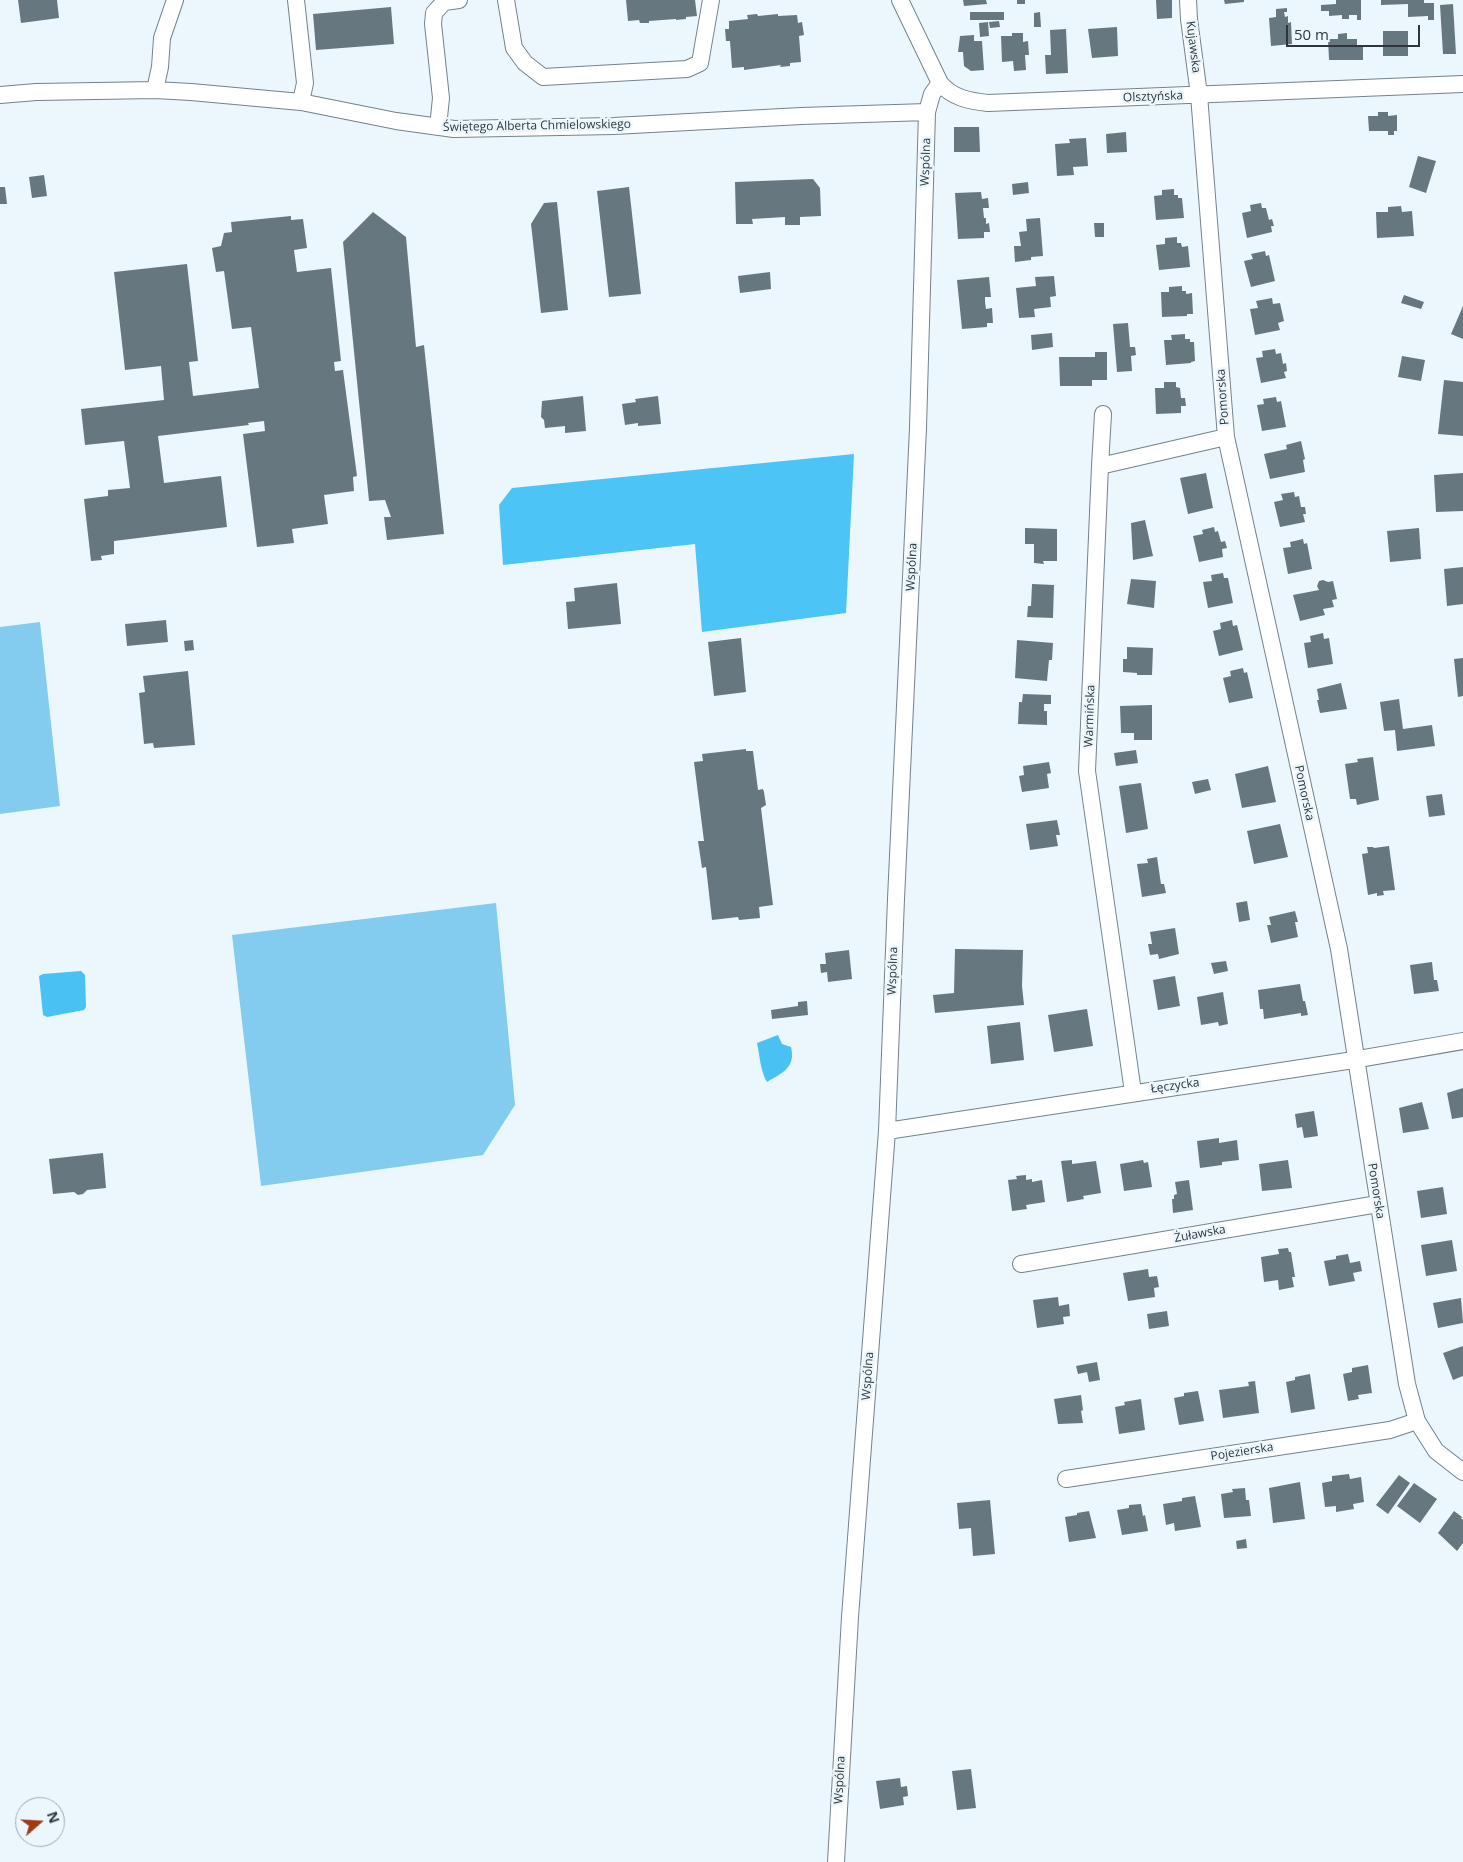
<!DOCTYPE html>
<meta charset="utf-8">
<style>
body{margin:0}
#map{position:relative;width:1463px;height:1862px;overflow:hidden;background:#ecf7fd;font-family:"Open Sans",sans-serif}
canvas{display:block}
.north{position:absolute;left:15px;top:1797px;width:50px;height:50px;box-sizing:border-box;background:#ecf7fd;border:1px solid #a0aaaf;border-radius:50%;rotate:71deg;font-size:14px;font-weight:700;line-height:20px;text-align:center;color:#2f3639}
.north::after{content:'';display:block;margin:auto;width:18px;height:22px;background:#a13a15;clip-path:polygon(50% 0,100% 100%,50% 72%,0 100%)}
.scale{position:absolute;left:1286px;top:25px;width:134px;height:22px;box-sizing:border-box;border:2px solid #2f3639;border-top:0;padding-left:6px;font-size:15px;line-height:18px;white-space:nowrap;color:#2f3639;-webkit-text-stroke:4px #ecf7fd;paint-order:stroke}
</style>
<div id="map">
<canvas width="1463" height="1862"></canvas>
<div class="north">N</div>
<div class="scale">50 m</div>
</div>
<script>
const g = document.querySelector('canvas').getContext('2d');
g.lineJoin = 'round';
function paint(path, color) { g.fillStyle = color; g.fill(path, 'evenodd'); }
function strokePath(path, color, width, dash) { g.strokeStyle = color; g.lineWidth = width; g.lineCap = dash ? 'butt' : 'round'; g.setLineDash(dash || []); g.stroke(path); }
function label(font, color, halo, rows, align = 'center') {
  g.font = font + ' "Open Sans",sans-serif'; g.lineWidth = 5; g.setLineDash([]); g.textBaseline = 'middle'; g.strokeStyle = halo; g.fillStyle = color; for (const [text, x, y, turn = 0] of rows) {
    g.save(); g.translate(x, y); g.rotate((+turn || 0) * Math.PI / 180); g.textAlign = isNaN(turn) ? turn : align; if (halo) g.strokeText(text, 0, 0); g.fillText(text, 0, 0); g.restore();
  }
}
paint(new Path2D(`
 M40,622l20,184 -60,8v-187z
 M496,903l19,202 -32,50 -222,31 -29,-251z`), '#83ccf0');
paint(new Path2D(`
 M854,454l-8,159 -144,19 -7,-88 -192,21 -4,-60 13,-17z`), '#4dc4f6');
paint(new Path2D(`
 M81,971l4,4 1,32 -2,3 -37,7 -4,-2 -4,-39 4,-2z
 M778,1035l4,9 9,3c5,21 -9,26 -24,35 -7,-12 -7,-26 -10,-39z`), '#4ac1f3');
paint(new Path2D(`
 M18,0h39l2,18 -38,5z
 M626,0h69l2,16 -11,1v2l-10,1v-1l-27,2v2h-9l-1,-3 -11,1z
 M963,0h23l1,4 -23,2z
 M1017,0h8v4h-8z
 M1156,0h16v18l-15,1z
 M1224,0h20v2l-19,2z
 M1336,0h25v20h-4v-5h-8v4h-7v-4l-13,1v-5h-8v-6l15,-1z
 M1381,0h43v3h10v17h-6v-4l-20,1v-13l-27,1z
 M1453,4l3,50h-13l-3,-49z
 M391,7l3,37 -78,6 -3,-36z
 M1287,8v4h-3l1,5 3,-1v7l3,-1 1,22 -21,2 -2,-28 7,-1v-8z
 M970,12h34v8h-34z
 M1040,12l1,15h-7v-14z
 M757,14l1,2 20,-2v2l19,-1 1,8 4,-1 2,13 -5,1 2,26 -11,1v3l-10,1 1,-2 -37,5v-3l-12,1 -2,-27h-4l-1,-12h4v-8l19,-2 -1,-4z
 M999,21l1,6 -10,1 -1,-6z
 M988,22l1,14 -9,1 -1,-14z
 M1117,27l1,29 -26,2 -4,-29z
 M1066,29l2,44 -22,1 -1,-19h6l-1,-25z
 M1383,31h25v25h-25z
 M1012,33h11v9l5,-1 1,14h-4l1,15 -12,1 -1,-10 -11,1 -1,-26h11z
 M1347,33v6h10v7l6,-1v15h-34l-1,-21h10v-5z
 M974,35v6h8l2,29 -13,1 -7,-5 -1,-14h-5l2,-16z
 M1378,112h10v4l9,-1v16h-3v4h-6v-4h-19l-1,-15h10z
 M954,127h25l1,25h-26z
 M1126,132l1,20 -20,1 -1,-19z
 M1086,138l2,28 -15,1 1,8 -17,1 -2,-32 15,-1 -1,-4z
 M1418,156l18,5 -10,32 -17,-6z
 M44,175l3,21 -15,2 -3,-21z
 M813,179l7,9 1,28 -21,1v8h-15v-8l-33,2 1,5h-17l-1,-42z
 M1028,182l1,11 -16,2 -1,-11z
 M0,187h5l2,17h-7z
 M629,187l12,107 -32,3 -12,-106z
 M1174,189v6h4v3h4l2,20 -28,2 -2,-24 8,-1v-5z
 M981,192l1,7 6,-1 1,10h-6l1,10h2v6l3,-1 1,9h-6v6l-26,1 -3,-46z
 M557,202l11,108 -27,3 -10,-89 13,-21z
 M1261,203l1,5h4l3,12 3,-1 2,7h-3l1,6 -25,6 -5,-25 9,-2 -1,-6z
 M1401,206l1,6 10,-1 2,25 -37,2 -1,-26h12v-5z
 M373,212l33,25 10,110 8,-2 20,189 -57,6 -3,-23h7l-6,-17 -16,1 -26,-259z
 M291,216v4l12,-1 4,29 -13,2 3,22 34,-4 10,93 -7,1 1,9 8,-1 14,106 -4,1 1,14 -30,4 4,29 -36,5 2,14 -37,4 -14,-113 22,-3 -1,-10 -16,2 1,2 -91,11 6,47 57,-7 6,51 -113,14v13l-13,2 1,4 -11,1 -7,-62 24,-3v-6l22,-2 -6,-47 -39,4 -4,-36 83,-9 -3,-34 -36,4 -11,-98 73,-8 11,97 -9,1 4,34 66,-8 -8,-61 -19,2 -8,-58 -8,1 -4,-24 9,-2 3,-13 8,-1 -1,-10z
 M1040,218l3,38 -12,1v3l-16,2 -1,-16h7l-2,-14 8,-1 -1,-12z
 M1094,223h10v14h-9z
 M1177,237v6h4l1,4 6,-1 2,21 -31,3 -3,-25 9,-1v-6z
 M1265,251l1,5 3,-1 6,26 -24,6 -7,-26 9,-2 -2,-5z
 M770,272l1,17 -31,4 -2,-17z
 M1054,276l2,20 -6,1 1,10 -17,2 1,8 -16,1 -3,-30 20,-2 -1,-9z
 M989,277l2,20h-6v5l1,7 6,-1 1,15h-6v4l-25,2 -5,-49z
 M1182,286v5h4v3l6,-1 1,21h-6v2l-25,1 -1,-25h8v-5z
 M1404,295l20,7 -3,7 -20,-6z
 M1272,298l1,6 7,-1 4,18 -6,2 2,7 -25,5 -5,-26 8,-1 -2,-7z
 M1463,306v33l-12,-5z
 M1128,323l2,24h5l1,8 -5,1 1,15 -15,1 -4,-48z
 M1052,333l1,14 -21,3 -1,-15z
 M1185,334v5h5v3h4l1,19 -4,1v1l-25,2 -2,-25h8l-1,-5z
 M1275,349l1,5 5,-1 2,11 3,-1 1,8 -3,1 2,6 -25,5 -5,-25 7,-1 -1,-6z
 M1095,352h12v28h-15v6h-32l-1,-29h36z
 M1402,356l23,4 -4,21 -23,-4z
 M1444,380l19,2v54l-25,-2z
 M1164,382h12v5l4,1 1,10h4l1,8h-5v7l-25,1 -1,-26h9z
 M583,396l3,35 -21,2v-7l-20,2 -1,-8 -3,-3 1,-16z
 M658,396l3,28 -23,2v-3l-13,2 -3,-21 14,-2 -1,-3z
 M1276,397l1,5 4,-1 5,26 -24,4 -5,-26 7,-1 -1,-5z
 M1301,441l4,18 -2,1 2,12 -35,7 -6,-25 23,-5 -1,-4z
 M1206,473l7,35 -25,6 -8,-36z
 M1463,473v38l-27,1 -2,-37z
 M1294,492l1,5 4,-1 2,11h4l1,7h-3l2,8 -25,5 -6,-25 9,-2 -2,-6z
 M1145,520l8,36 -20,4 -2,-37z
 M1214,527l1,5 3,-1 3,11 4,-1 2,7 -5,1 1,8 -24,5 -6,-26 10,-2 -1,-4z
 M1025,528l32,1v32h-14l1,3 -10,-1v-19h-9z
 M1419,528l2,31 -31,3 -3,-31z
 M1303,539l1,5 3,-1 5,26 -24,5 -5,-26 8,-1 -1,-5z
 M1463,567v37l-16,2 -3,-37z
 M1223,573l1,5h4l5,25 -25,5 -5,-26 9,-1 -1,-6z
 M1131,579l25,2 -2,27 -27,-4z
 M1323,580l5,2 5,-1 4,18 -5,1 2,7 -11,2 2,6 -25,6 -7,-26 26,-5 -2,-4 2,-5z
 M617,583l4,41 -53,5 -2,-27 9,-1 -1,-13z
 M1032,584l22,1 -1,33 -26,-1 1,-11h3z
 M166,620l2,22 -41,4 -2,-22z
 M1232,620l1,6 4,-1 6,25 -24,6 -6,-25 8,-2 -1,-6z
 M1323,633l1,6 5,-1 4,26 -25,4 -4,-25 7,-1 -1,-6z
 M741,638l5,54 -32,4 -6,-54z
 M193,640l1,10 -9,1 -1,-10z
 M1017,640l36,3 -1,17h-3l-2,21 -32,-3z
 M1127,647l26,1 -1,27h-15v-2l-14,-1v-13h4z
 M1463,658v38l-5,1 -4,-38z
 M1243,668l1,5 3,-1 6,26 -24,5 -6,-25 8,-2 -1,-5z
 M188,671l7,74 -41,3 -1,-5 -9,1 -5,-51 6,-1 -2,-16z
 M1341,683l6,26 -27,4 -3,-13h2l-2,-11z
 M1023,694l28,1v9h-7v7h3v14l-29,-1 1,-22h3z
 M1399,699l4,30 29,-4 3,21 -38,5 -2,-21 -11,1 -4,-29z
 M1152,705v35h-18v-7h-13l-1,-27z
 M746,749v2h7l5,39 5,-1 1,3 2,13 -5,3 12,97 -14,2 1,11 -21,2 -1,-3 -26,3 -6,-53 -4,1 -4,-27h6l-10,-79 9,-1 -1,-7z
 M1136,750l2,13 -22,3 -2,-13z
 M1373,757l6,43 -22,5 -1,-6h-6l-5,-35 13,-2 -1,-3z
 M1049,762l2,11 -4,1 2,14 -27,4 -3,-16 5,-1 -1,-9z
 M1268,766l8,36 -34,6 -7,-34z
 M1208,779l3,11 -16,4 -3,-12z
 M1141,783l7,46 -22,4 -7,-47z
 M1442,794l3,21 -16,2 -3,-21z
 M1057,820l3,15h-4l2,11 -28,4 -4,-26z
 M1280,824l8,33 -34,7 -7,-33z
 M1389,846l6,44 -12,1 1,4 -7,1v-3l-9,2 -6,-41 6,-1 -1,-6h6l1,1z
 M1157,857l4,27h3l2,9 -24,4 -5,-33 11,-1 -1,-4z
 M1247,901l3,19 -11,2 -3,-19z
 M1295,911l3,11h-3l3,15 -27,6 -4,-18h4l-2,-8z
 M1175,928l4,26 -20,5 -1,-5 -8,1 -2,-11h4l-2,-12z
 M955,949l68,1 -1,36 2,19 -89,8 -2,-18 21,-2z
 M849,950l3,29 -24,3 -1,-10 -6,1 -1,-9h6l-1,-11z
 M1226,961l2,10 -14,3 -3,-11z
 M1432,962l2,18h3l2,11 -25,3 -4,-29z
 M1175,976l5,30 -22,4 -5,-30z
 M1300,984l3,17h2l3,14 -7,1v-3l-37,6 -1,-10h-3l-2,-19z
 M1223,992l5,32 -9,2 -1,-4 -17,3 -4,-28z
 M807,1001l1,14 -36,4 -1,-9 27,-4v-4z
 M1087,1009l6,37 -39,6 -6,-37z
 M1020,1022l4,38 -33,4 -4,-38z
 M1463,1088v29l-11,2 -5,-26z
 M1422,1102l7,27 -26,4 -4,-25z
 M1314,1111l4,25 -14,2 -2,-11 -5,1 -2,-14z
 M1219,1138v5l18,-3 2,20 -17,2v3l-22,3 -3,-27z
 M103,1153l3,35 -19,2 -4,4 -5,1 -4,-3 -21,2 -4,-35z
 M1072,1160v4l24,-3 5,32 -18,3 1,3 -17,3 -6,-41z
 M1143,1160l1,3 4,-1 4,25 -28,4 -4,-27z
 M1288,1160l4,28 -30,3 -3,-27z
 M1026,1175v5l6,-1v3l10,-2 3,22 -19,3 1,4 -15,2 -4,-31 9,-1 -1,-3z
 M1189,1180l4,30 -20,3 -1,-14h2v-4l3,-1 -2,-12z
 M1443,1187l4,27 -26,4 -4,-27z
 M1452,1240l5,31 -31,5 -5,-31z
 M1288,1248l1,4h2l4,25h-3l2,10 -15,3 -1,-10 -14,2 -3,-25 18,-3 -1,-5z
 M1348,1254l2,9 10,-2 2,10 -9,2 2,8 -26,5 -5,-25 12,-2v-3z
 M1148,1269l1,8 8,-1 2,11 -5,1 1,9 -27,4 -5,-28z
 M1058,1297l1,9 10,-2 1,12 -7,1 1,7 -27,4 -4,-28z
 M1461,1298l2,25 -25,5 -5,-25z
 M1167,1311l2,15 -20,3 -2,-15z
 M1463,1346v30l-10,4 -10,-27z
 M1097,1362l3,18 -11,2 -2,-10 -9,2 -2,-8z
 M1368,1365l4,28 -14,2 1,4 -11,2 -5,-27 9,-2v-4z
 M1310,1374l5,35 -24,4 -5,-31 9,-2v-3z
 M1255,1381l4,32 -36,5 -4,-28 30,-4 -1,-4z
 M1198,1391l6,30 -25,4 -5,-27 10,-2v-3z
 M1081,1395l2,15 -2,1 2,12 -25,1 -4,-25z
 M1141,1399l4,31 -26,4 -4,-27 10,-2 -1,-3z
 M1349,1474l1,5 11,-2 3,25 -11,2 1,5 -18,3v-6l-11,1 -3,-24 10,-2v-5z
 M1399,1475l11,8 -22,31 -12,-9z
 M1300,1482l5,37 -32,4 -4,-35z
 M1414,1483l23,16 -17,24 -23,-17z
 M1245,1488l1,12h3l2,16 -27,2 -3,-24 12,-2 -1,-3z
 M1195,1496l6,31 -26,4 -1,-8 -8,2 -3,-21 19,-3v-3z
 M990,1500l5,54 -22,2 -2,-28 -12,1 -2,-26z
 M1141,1504l2,12 2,-1 3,16 -26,4 -5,-25 12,-2v-3z
 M1089,1511l7,27 -27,4 -4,-25 12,-2v-2z
 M1454,1511l8,6 -1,1 2,2v23l-6,8 -19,-18z
 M1246,1539l1,9 -10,1 -1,-8z
 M971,1769l5,39 -19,2 -5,-39z
 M900,1778l1,9 6,-1 1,10 -5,1 1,8 -24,4 -4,-28z`), '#677780');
const minor = new Path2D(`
 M296,0l9,83 -4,19
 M506,0l8,48 11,15 18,14 144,-8 13,-6 11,-63
 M900,0l40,83c12,15 30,18 48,20l475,-19
 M1188,0l1,19 10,76 27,342 113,512 68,435 10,37 19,30 27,21
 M155,90l5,-23 2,-29 13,-38
 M0,95l36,-3 119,-2 36,2 110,10 95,19 58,8 160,-3 187,-10 126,-4
 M438,127l3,-29 -8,-74 1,-11 10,-11 15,-2
 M1100,466l3,-52
 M1133,1092l-46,-321 13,-305 126,-29
 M887,1131l460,-70 116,-20
 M1021,1264l357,-60
 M1066,1479l324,-49 27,-9
 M836,1862l14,-245 37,-486 9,-232 22,-471 9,-316 5,-18 8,-11`);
strokePath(minor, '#72838b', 18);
strokePath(minor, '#fff', 16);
label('12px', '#2f3639', '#ecf7fd', [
 ["Kujawska",1193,47,83],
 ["Olsztyńska",1153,97,-2],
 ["Świętego Alberta Chmielowskiego",537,126,-1],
 ["Wspólna",926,162,-88],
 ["Pomorska",1223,397,-94],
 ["Wspólna",912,567,-87],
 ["Warmińska",1090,716,-88],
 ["Pomorska",1304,793,78],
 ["Wspólna",893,971,-88],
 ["Łęczycka",1175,1086,-8],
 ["Pomorska",1376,1191,81],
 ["Żuławska",1200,1234,-10],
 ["Wspólna",868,1376,-86],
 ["Pojezierska",1242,1452,-9],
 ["Wspólna",840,1780,-87]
]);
</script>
